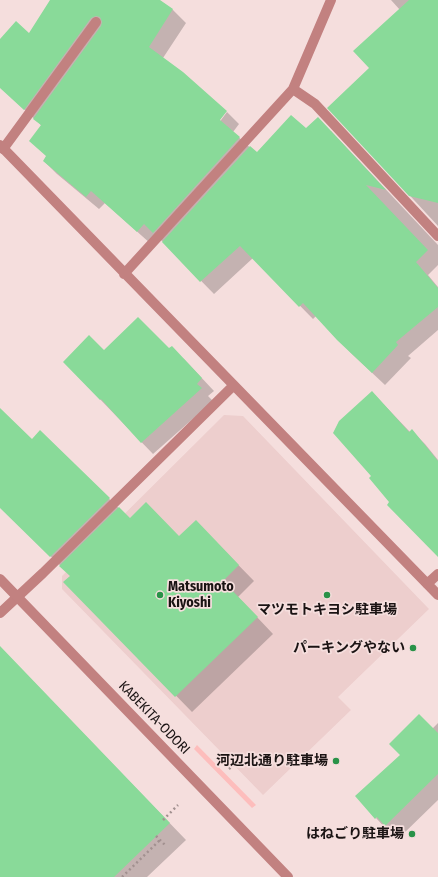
<!DOCTYPE html>
<meta charset="utf-8">
<style>
body{margin:0}
canvas{display:block;background:#f5dedd}
</style>
<canvas width="438" height="877"></canvas>
<script>
const g = document.querySelector('canvas').getContext('2d');
g.lineJoin = 'round';
function paint(path, color) { g.fillStyle = color; g.fill(path, 'evenodd'); }
function strokePath(path, color, width, dash) { g.strokeStyle = color; g.lineWidth = width; g.lineCap = dash ? 'butt' : 'round'; g.setLineDash(dash || []); g.stroke(path); }
function label(font, color, halo, rows, align = 'center') {
  g.font = font + ' "Fira Sans Condensed","Noto Sans JP",sans-serif'; g.lineWidth = 3.5; g.setLineDash([]); g.textBaseline = 'middle'; g.strokeStyle = halo; g.fillStyle = color; for (const [text, x, y, turn = 0] of rows) {
    g.save(); g.translate(x, y); g.rotate((+turn || 0) * Math.PI / 180); g.textAlign = isNaN(turn) ? turn : align; if (halo) g.strokeText(text, 0, 0); g.fillText(text, 0, 0); g.restore();
  }
}
paint(new Path2D(`
 M224,415l19,1 186,193 -91,88 13,13 -88,85 -201,-206v-13z`), '#edcecd');
paint(new Path2D(`
 M197,745l59,60 -4,3 -58,-59z`), '#fdbdbc');
paint(new Path2D(`
 M51,0h108l14,10 13,13 -23,35 54,65 1,1 9,-12 12,12 -6,8 24,22 49,-24 25,1 107,114v20l-10,10 10,12v43l-30,26 3,2 -26,27 -34,-32 -35,-37 -3,3 -60,-61 -39,36 -56,-57 -7,7 -46,-41 -6,6 -42,-35 -13,-13 3,-4 -5,-31 -42,-39v-47l29,-5z
 M391,0h47v226l-109,-118 41,-40 30,-58z
 M169,350l15,9 30,32 -6,5 5,5 -60,53 -89,-92 40,-10z
 M372,392l38,40 2,-1 13,13 13,16v95l-47,-53 -18,-26z
 M0,421l32,20 8,-9 90,87 49,18 33,1 42,43 -16,16 35,37 -81,78 -127,-130 6,-6 -71,-69z
 M0,647l186,193 -39,37h-147z
 M438,723v77l-39,38 -9,-9 -2,2 -12,-13 56,-89z`), '#0003');
paint(new Path2D(`
 M50,0h110l13,9 -24,38 34,25 44,39 -7,9 20,17 -87,96 -9,-9 -7,8 -46,-41 -5,6 -43,-36 3,-5 -17,-15 12,-16 -8,-6 68,-93 1,-4 -2,-5 -4,-1 -5,2 -67,92 -24,-22v-49l16,-18 13,12z
 M409,0h29v203l-29,-7 -82,-88 42,-40 -16,-17z
 M291,115l15,13 12,-11 68,73 -20,-5 62,65 -12,12 22,26v19l-42,35 2,3 -26,28 -35,-33 -34,-37 -4,4 -59,-61 -40,36 -38,-40 88,-96 7,6z
 M138,317l31,31 3,-2 30,32 -5,6 5,4 -61,55 -40,-44 -1,1 -37,-38 26,-27 15,15z
 M372,391l37,41 3,-3 26,32v96l-51,-52 2,-3 -20,-24 2,-2 -38,-43 6,-12z
 M0,408l32,31 8,-9 70,68 -60,59 -50,-49z
 M146,502l33,34 17,-16 43,45 -16,16 35,36 -83,80 -112,-115 7,-6 -11,-10 60,-59 11,11z
 M0,646l170,177 -56,54h-114z
 M419,714l19,19v41l-53,52 -8,-9 -2,2 -20,-23 45,-41 -11,-11z`), '#89da99');
strokePath(new Path2D(`
 M229,769l14,-13
 M163,820l15,-15
 M156,836l9,9
 M122,877l38,-37`), '#a29190', 2.5, [2, 3]);
strokePath(new Path2D(`
 M3,149l93,-127`), '#c28180', 10);
strokePath(new Path2D(`
 M293,89l22,15 123,132
 M0,145l438,450
 M124,274l169,-185 38,-89
 M427,584l11,-10
 M0,613l43,-40 190,-187`), '#c28180', 10);
strokePath(new Path2D(`
 M0,579l288,298`), '#c28180', 10);
for (const [x, y, r, color] of [
 [160,595,4,"#299248"],
 [327,595,4,"#299248"],
 [413,648,4,"#299248"],
 [336,761,4,"#299248"],
 [412,834,4,"#299248"]
]) { const dot = new Path2D(); dot.arc(x, y, r, 0, 2 * Math.PI); g.fillStyle = color; g.fill(dot); strokePath(dot, '#f5dedd', 1.5); }
label('bold 14px', '#1a1313', '#f5dedd', [
 ["Matsumoto",168,587,"left"],
 ["Kiyoshi",168,603,"left"],
 ["マツモトキヨシ駐車場",327,610,"center"],
 ["パーキングやない",405,648],
 ["河辺北通り駐車場",328,761],
 ["はねごり駐車場",404,834]
], 'right');
label('14px', '#1a1313', '#f5dedd', [
 ["KABEKITA-ODORI",154,718,46]
]);
</script>
